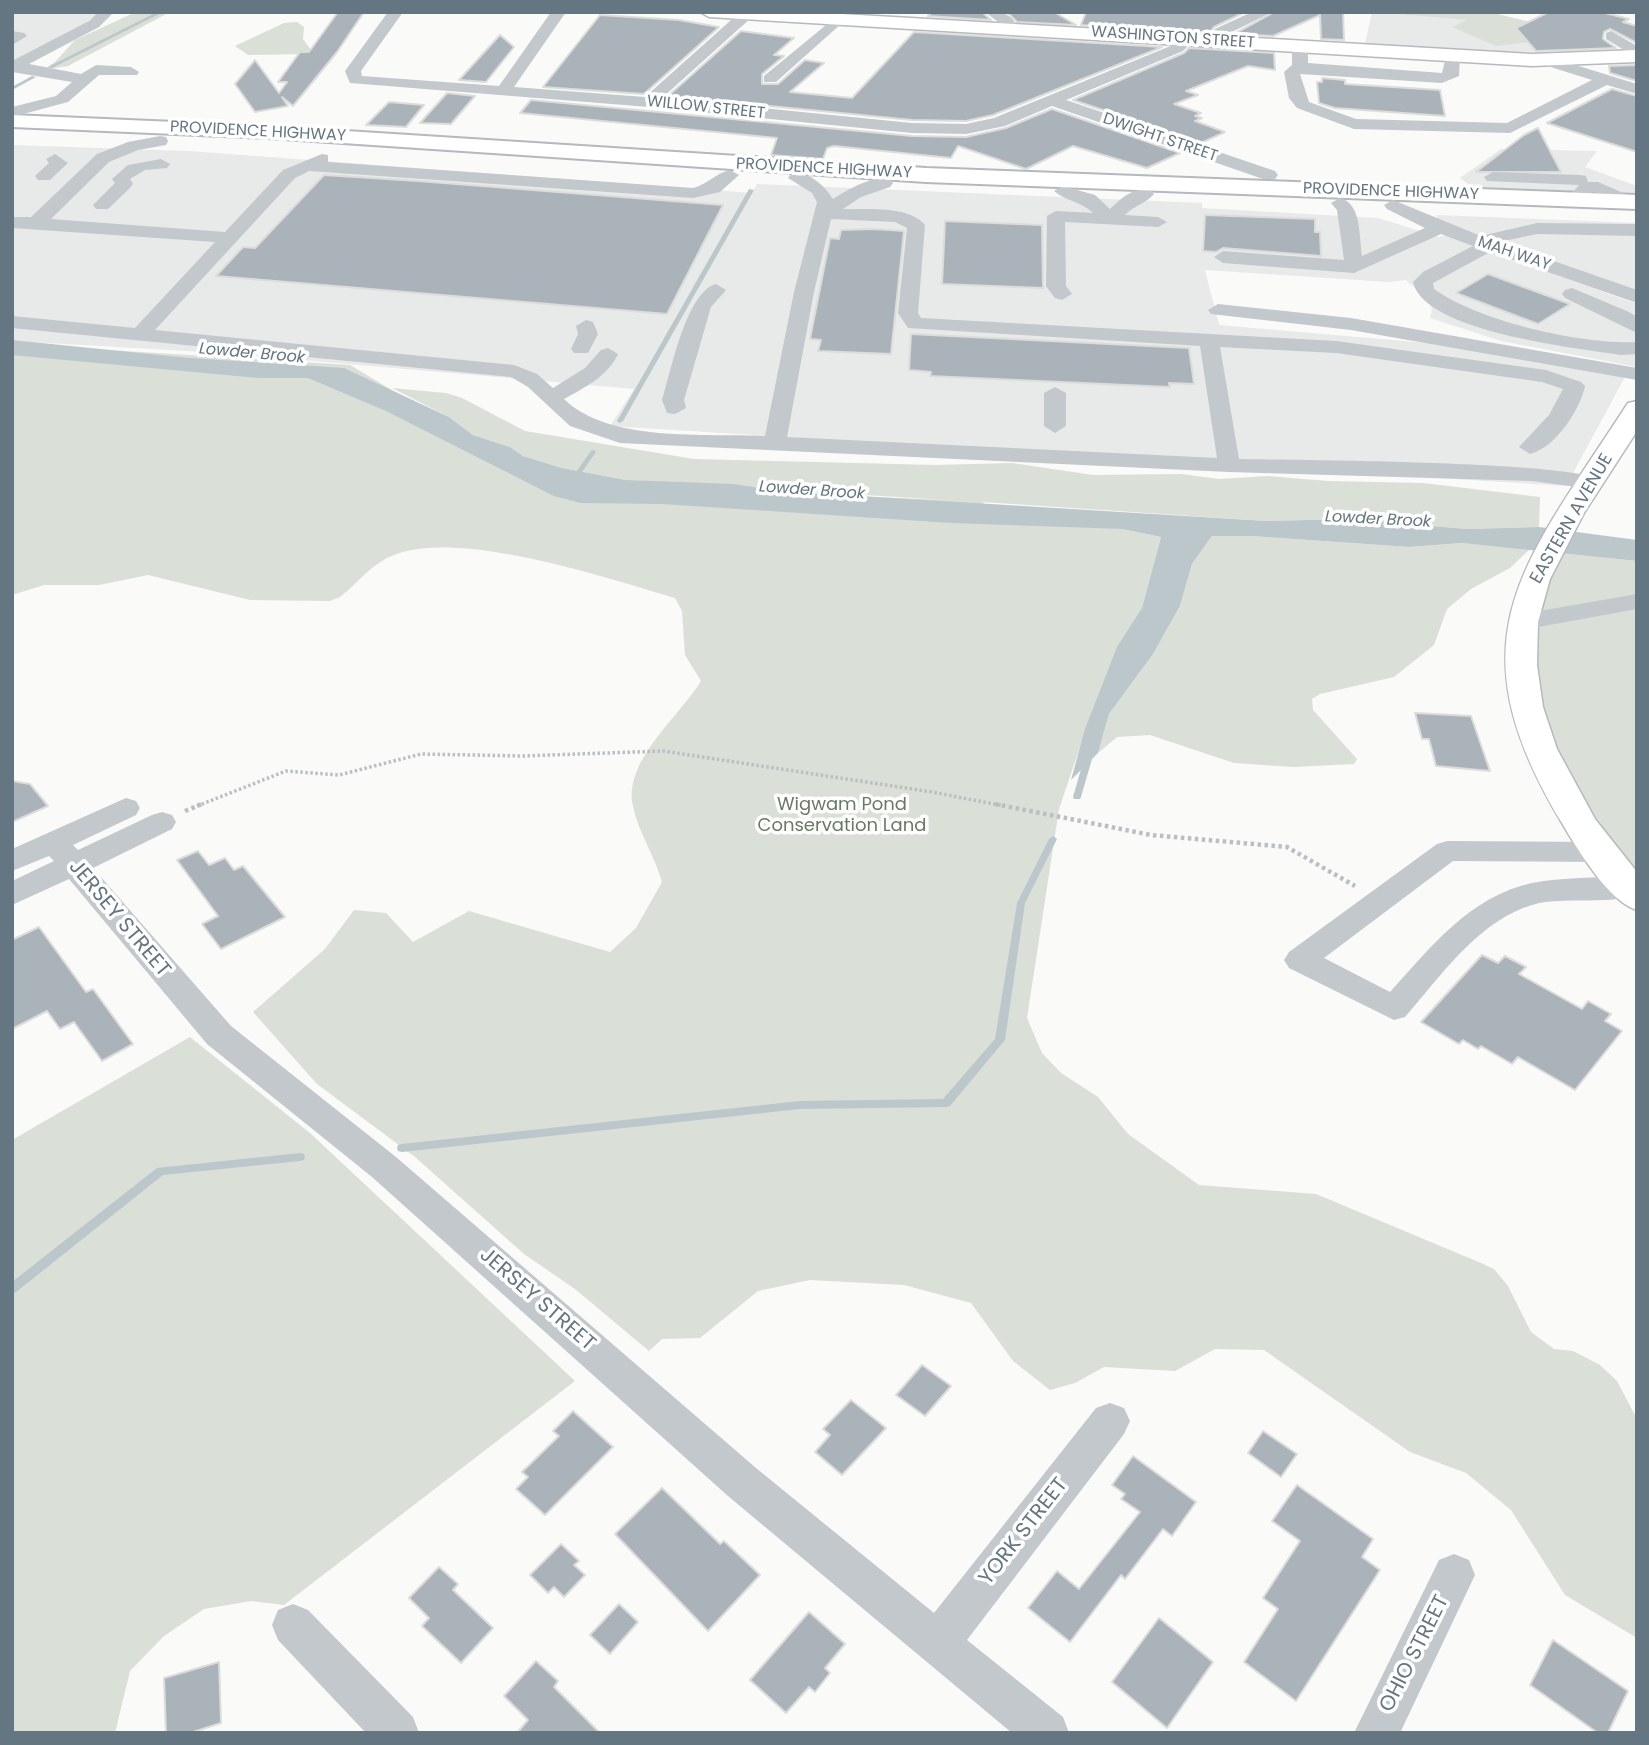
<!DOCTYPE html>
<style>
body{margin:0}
#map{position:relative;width:1649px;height:1745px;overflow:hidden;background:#fafaf8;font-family:Poppins,sans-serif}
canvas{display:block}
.frame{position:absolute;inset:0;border:14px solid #657683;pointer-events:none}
</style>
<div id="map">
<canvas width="1649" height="1745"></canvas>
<div class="frame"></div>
</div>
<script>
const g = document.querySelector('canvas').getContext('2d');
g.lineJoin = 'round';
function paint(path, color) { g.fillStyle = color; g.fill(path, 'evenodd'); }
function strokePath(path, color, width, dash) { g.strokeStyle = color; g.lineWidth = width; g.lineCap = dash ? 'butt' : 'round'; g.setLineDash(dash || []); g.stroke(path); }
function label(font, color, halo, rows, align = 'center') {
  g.font = font + ' Poppins,sans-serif'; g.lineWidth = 7; g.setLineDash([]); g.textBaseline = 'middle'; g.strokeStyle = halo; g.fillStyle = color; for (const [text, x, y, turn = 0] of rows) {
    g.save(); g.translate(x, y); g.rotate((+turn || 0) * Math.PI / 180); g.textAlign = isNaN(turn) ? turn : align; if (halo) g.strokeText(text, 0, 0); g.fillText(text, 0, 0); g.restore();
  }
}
paint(new Path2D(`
 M12,12h86l-12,11 -74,40z
 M1372,12l97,8 -16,7 75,15 -8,-10 48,-1 23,19 -71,2 -155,-8z
 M12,145l177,6 563,42 5,-9 445,19v5l176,10 61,19 7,-2 191,69v63l-136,-26 -71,-23 2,-9 -3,-8 -23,-21 -17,2 -184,-12 14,55 220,19 186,33 -59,109 -956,-60 24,-37 -412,-36 -210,-12z
 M1501,149l96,2 -12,16 52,19v11l-159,-6 -18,-13z
 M1437,215l200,8v68l-139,-48 -61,-23z`), '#e8e9e9');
paint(new Path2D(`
 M136,12h34l-102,54 -25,4 12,-8 20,-22z
 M1372,12h117l79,19 -47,3 7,8 -32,4 -44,-19 15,-7z
 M297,22l7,5 -1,12 8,11 -6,4 -57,1 -13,-9 49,-23z
 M12,344l338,21 199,119 396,16 -319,-20 -64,-12 -39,-12 -13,-9 -37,-12 -24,-18 -57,-29 54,5 16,5 63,33 169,28 242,6 76,-2 81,12 88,-1 38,5 48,-3 61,5 95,2 117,14 -1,30 -72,2 -120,-10 -80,2 -285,-19 32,23h58l50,4 39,8 -19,71 -62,139 -21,62 -32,209 15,35 19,20 37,24 30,37 71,51 117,9 165,69 13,6 14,17 23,46 23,17 19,2 27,14 17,16 20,38v219l-72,-43 -54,-85 -45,-37 -56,-21 -146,-102 -49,-1 -40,22 -71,-4 -29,16 -25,7 -37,-29 -42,-58 -67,-18 -94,-5 -52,11 -58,47 -38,1 -13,12 -74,-62 -51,-35 -109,-97 -98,-73 -64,-72 72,-63 29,-39 32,3 27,29 56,-31 141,41 26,-24 26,-46c-7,-26 -24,-50 -29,-76 -10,-45 47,-90 68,-125l-16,-26 -3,-44 -7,-13c-69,-20 -214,-69 -281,-43 -22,8 -36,28 -54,42l-10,4 -80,-1 -102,-25 -49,10h-55l-32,10z
 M1212,536h39l158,11 53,-4 68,6 -20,19 -39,21 -24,20 -13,36 -40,32 -74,17 -8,5 1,11 44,49 -3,5 -61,3 -59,-4 -84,-28 -33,2 -19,16 11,-39 44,-60 27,-48 12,-42z
 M1550,552l87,9v336l-115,-211z
 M190,1037l120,96 265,248 -291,224 -33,-4 -47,8 -40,27 -34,35 -15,62h-103v-593z`), '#dadfd7');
paint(new Path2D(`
 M12,340l177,18 155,10 105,49 24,18 37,12 13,9 39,12 64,12 107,4 46,7 488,30 80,-2 120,10 72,-2 98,13v21l-175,-18 -53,4 -158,-11h-39l-20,28 -12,42 -27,48 -44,60 -11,39 -27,27 14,-51 32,-82 25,-39 19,-71 -39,-8 -170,-6 -290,-19 -81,-1 -27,-7 -168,-85 -78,-33h-50l-246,-23z`), '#bbc7cb');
paint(new Path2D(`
 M157,12h6l-111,56 -4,-1z
 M32,76l4,1 -24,13v-3z
 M749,189l5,1 -131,231 -3,2 -2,-1 -1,-1z
 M593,450l3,2 -20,28h-4v-2l19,-27z
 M1090,749l4,3 -13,45 -1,2h-6l-1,-2 13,-45z
 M1053,836l4,3 -32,64 -20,137 -55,66 -4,1 -146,2 -398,43 -4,-1 -1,-3 1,-3 4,-1 398,-43 143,-2 52,-60 22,-136 32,-64z
 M300,1153l4,1 1,3 -1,3 -4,1 -137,14 -147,117 -4,2v-12l145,-114z`), '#bbc7cb');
const building = new Path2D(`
 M338,12h26l-27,40 -44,54 -11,-9 6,9 -33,6 -20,-28 20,-24 24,33 8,-11h-9l22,-30h9z
 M932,12h50l9,8 -63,-4z
 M1007,12h47l22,13 -59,-3z
 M1086,12h159l-31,15 -5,6 -128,-8z
 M1274,12h69l1,28 -23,-1 -1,-24 -47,21 -39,-2z
 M1549,12h52l28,7 -6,3 14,4v17l-27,-14 -6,3 -1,7 13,9 -80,3 -20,-23z
 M600,15l79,5 40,7 -75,67 -101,-7z
 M741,31l53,7 -20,17 10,1 -22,18v10h16l27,-24 19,3 -34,29 62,6 62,-66 248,15 -169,68 -27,6 -54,-1 -244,-24z
 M500,35l14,12 -28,35 -27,-2z
 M1189,48l85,5 1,17 -27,-4 -62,25 12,4 -24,9 27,9 -6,3 7,2 -7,3 30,11 -24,11 -128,-43 111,-47z
 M1637,65v16l-27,-8 -1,-7z
 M1322,78l23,2v4l95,6 5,26 -110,-8 -16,-5 -2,-21h5z
 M1612,89l25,7v56l-90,-29z
 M447,93l28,3 -24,28 -31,-1z
 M531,100l381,36 54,1 40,-9 46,-19 128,44 -33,15 -74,-22 -47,23 -68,-23 -7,12 -117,-12 -7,2 -4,11 -52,-4 6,-17 -257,-25z
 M389,102l35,3 -18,22 -40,-2z
 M1538,128l23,44h-85l48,-37z
 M324,175l94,6 305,24 -56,109 -451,-38 27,-29 12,1z
 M1205,215l110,4v13h5l1,24 -98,-8 -7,4 -13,-1z
 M945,221l97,4 1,63 -101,-4z
 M874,229l30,2 -13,123 -73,-3 3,-11 -11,-1 20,-101 9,1 2,-9z
 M1488,274l82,30 -32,20 -82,-31z
 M911,334l278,14 5,36 -25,-1 1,4 -240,-11 1,-4 -22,-2z
 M1415,713l56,3 19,55 -54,-5 -7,-27h-7z
 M12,781l18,3 18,22 -36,16z
 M198,851l11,14 16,-7 9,12 9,-4 42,51 -64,32 -19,-25 16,-8 -41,-56z
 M39,927l47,65 7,-3 40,55 -31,17 -28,-39 -14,7 -13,-18 -35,18v-89z
 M1482,955l16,8 7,-7 21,11 -7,7 63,35 6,-8 23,13 -6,7 17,10 -47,59 -57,-33 -6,7 -31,-18 -3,3 -15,-9 -4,4 -38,-22z
 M922,1365l29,21 -26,30 -29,-21z
 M851,1400l35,28 -44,47 -27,-23 15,-17 -7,-6z
 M573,1411l40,36 -68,68 -29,-26 12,-12 -6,-5 37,-36 -6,-5z
 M1263,1431l34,23 -16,23 -33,-24z
 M1133,1456l63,46 -24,34 -9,-7 -38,50 -4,-4 -51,67 -42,-34 29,-37 22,18 61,-77 -19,-13 4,-5 -13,-9z
 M1297,1485l76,54 -11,18 18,13 -84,131 -52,-39 34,-53 -15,-11 37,-57 -28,-20z
 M662,1488l58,56 4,-3 36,34 -52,56 -93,-97z
 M561,1544l18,17 -5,4 11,10 -21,22 -10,-10 -6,6 -18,-18z
 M439,1567l19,17 -5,6 40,38 -32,35 -39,-37 7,-8 -20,-20z
 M619,1604l19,18 -28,32 -20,-19z
 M809,1612l36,32 -20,24 5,5 -15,19 -6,-5 -23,26 -36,-33z
 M1159,1618l54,44 -46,66 -55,-46z
 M1553,1640l75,51 -20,42h-10l-68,-48z
 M536,1661l22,20 -4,6 46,46h-83l11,-13 -24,-24z
 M219,1662l2,61 -31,10h-24l-2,-55z`);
paint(building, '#aab3b9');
strokePath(building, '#dcdcda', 2);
const major = new Path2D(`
 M700,12h107l725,42 105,-4v12l-105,4 -823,-49z
 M1637,401v30l-53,82 -34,66 -12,43 -1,43 6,42 14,42 38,70 42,53v38c-28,-8 -60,-61 -75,-87 -111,-185 -41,-255 62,-414l4,-6z`);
const highway = new Path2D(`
 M12,115l256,11 658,42 711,27v14l-711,-27 -658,-44 -256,-11z`);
strokePath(major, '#b5babe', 3);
strokePath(highway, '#b4b9bd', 4);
strokePath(new Path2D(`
 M197,806l89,-35 53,4 82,-21 101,2 141,-5 269,41 72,14`), '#bbbfc2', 3.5, [2.5, 2.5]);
strokePath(new Path2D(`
 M995,804l156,31 136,12 68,39
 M185,811l17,-7`), '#bbbfc2', 4.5, [3.5, 3.5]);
paint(new Path2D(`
 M98,12h16l-15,15 -70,37 52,10 15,-9 35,2 8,5 -2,3h-38l-31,27 -56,15v-10l44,-11 16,-14 -60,-10v-11l77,-40z
 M388,12h15l-42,59 1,5 137,10 52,-74h15l-52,75 131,10 95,-85h13l-1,5 -90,81 250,25 54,1 28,-6 179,-73 14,-11 8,5 -12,12 -117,49 209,71 3,4 -3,4h-12l-211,-73 -47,20 -39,8 -54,-1 -263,-26 -299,-24 -5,-12z
 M985,12c13,0 29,0 31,16l-7,4 -5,-1 -3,-7z
 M1252,12h20l-46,23 -6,8h-10l-3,-3 8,-11z
 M837,16l7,4 -2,3 -66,59h-12v-6z
 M12,31l12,2 3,3 -15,9z
 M1611,31l26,15v12l-31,-19v-6z
 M1300,41l8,5v17l134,10 5,-20 5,-2 8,5 -1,20 -17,7 -142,-9 9,28 47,17 151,4 85,-43 -54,-17v-6l5,-2 94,29v10l-30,-9 -97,48 -156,-4 -57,-21 -8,-10 -5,-26 8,-7v-19z
 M160,136l6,1 2,4 -2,4 -28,5 -29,12 -58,57 174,13 58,-62 39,-16 6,1v7l365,26c15,-4 23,-15 37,-18l9,5 -19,17 -27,6 -384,-27 -14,7 -140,152 359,35 23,9 16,14 32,-20 16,-18 7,-2 10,6c-10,22 -34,34 -54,45 45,44 141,34 201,37l29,-144 23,-90 -5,-9 -24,-15 3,-4c17,-4 34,12 42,25 15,-9 39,-24 57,-20l3,4 -3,4 -29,10 -18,12c24,1 65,-4 82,16l-7,88 3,5 415,23 210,29 35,12 4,4c-5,24 -30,62 -55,68l-11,-7 30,-32 14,-26 -21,-7 -206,-29 -116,-6 19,112c45,1 350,2 364,23l-11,7 -60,-8 -303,-9 -609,-29 -50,-17 -42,-39 -17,-10 -499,-49v-12l123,12 80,-86 -203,-14v-11h19l66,-63 31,-12zM831,219l64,3 12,6 -9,85 10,15 292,18 17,112 -430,-21 27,-145z
 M55,154l13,9 -18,17h-12l-3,-4 14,-13 -3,-4z
 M161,159l9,5 -3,4 -22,2 -15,9 3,5 -3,4 -22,21h-12l-3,-4 22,-22 -3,-4 16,-14z
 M1493,172l87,3 6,1 2,6h10l30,13 -9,5 -26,-8 -11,11 -6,1 -9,-5 12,-14 -92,-4 -3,-4z
 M1063,186l32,9 15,14c11,-11 25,-23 41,-19l3,4c-7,9 -21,12 -29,21l33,2 9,5 -9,5 -93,-5 1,64 6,8 -10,6 -7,-2 -9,-12 1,-70 9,-5 37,2c-12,-12 -28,-12 -39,-22z
 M1340,198c22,5 19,40 22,58l63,-28 -38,-19 -3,-4 9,-5 88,36 56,-13 100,1v12l-100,-2 -38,8 138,48v13l-147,-51 -57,31 1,6c44,32 148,56 203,53v12l-16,1c-44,-7 -197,-23 -208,-73l10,-10 50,-26 -32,-12 -87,39 -131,-10 -9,-6 9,-6 121,9 -7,-50 -6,-7z
 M716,284l10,6 -15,17 -27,93 2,8 -11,6 -8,-1 -5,-13c9,-28 24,-108 54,-116z
 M1572,288l57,24 8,5v16l-72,-35 -3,-4 3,-4z
 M1218,304l133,14 286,50v12l-286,-50 -140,-16 -3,-4z
 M586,320l7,2 5,12 -10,19h-14l-3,-4 7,-15 -2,-8z
 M1055,387l11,6v33l-11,7 -11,-7v-33z
 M1637,594v15l-115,21 -9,-3 -4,-5 4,-5 9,-3z
 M126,798l10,3 4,7 -4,7 -63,30 5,5 74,-35 10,-3 10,3 4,7 -4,7 -79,39 138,158 165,131 360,311 178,145 162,-205 14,-5 14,5 6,13 -6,13 -157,206 96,77 6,16h-57l-284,-237 -356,-319 -165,-133 -138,-165 -57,26v-24l42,-20 -5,-5 -37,15v-22z
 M1447,841l153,1 10,3 5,7 -5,7 -10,3 -147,-1 -129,97 66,34c41,-45 79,-95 142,-109 31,-6 64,-5 96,-7l9,3v16c-29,9 -62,3 -92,7 -61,10 -102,72 -140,115l-11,3 -105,-52 -5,-8 5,-8 148,-108z
 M1454,1554l15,6 6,15 -75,158h-46l85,-173z
 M293,1604l15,6 105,107 6,16h-53l-88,-93 -6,-15 6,-15z`), '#c3c8cc');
paint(major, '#fff');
paint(highway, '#fff');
label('16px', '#657683', '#fff', [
 ["WASHINGTON STREET",1173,38,4],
 ["WILLOW STREET",706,108,6],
 ["PROVIDENCE HIGHWAY",258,132,3],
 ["DWIGHT STREET",1160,138,19],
 ["PROVIDENCE HIGHWAY",824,169,3],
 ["PROVIDENCE HIGHWAY",1391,192,2],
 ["MAH WAY",1514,254,19]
]);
label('italic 16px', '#60757c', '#fff', [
 ["Lowder Brook",252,354,5],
 ["Lowder Brook",812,491,4],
 ["Lowder Brook",1378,520,3]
]);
label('18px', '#657683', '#fff', [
 ["EASTERN AVENUE",1572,519,-60]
]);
label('18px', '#687a64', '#fff', [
 ["Wigwam Pond",842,805],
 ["Conservation Land",842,826]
]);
label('21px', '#657683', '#fff', [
 ["JERSEY STREET",119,919,50],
 ["JERSEY STREET",537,1300,41],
 ["YORK STREET",1024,1532,-52],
 ["OHIO STREET",1415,1654,-63]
]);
</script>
